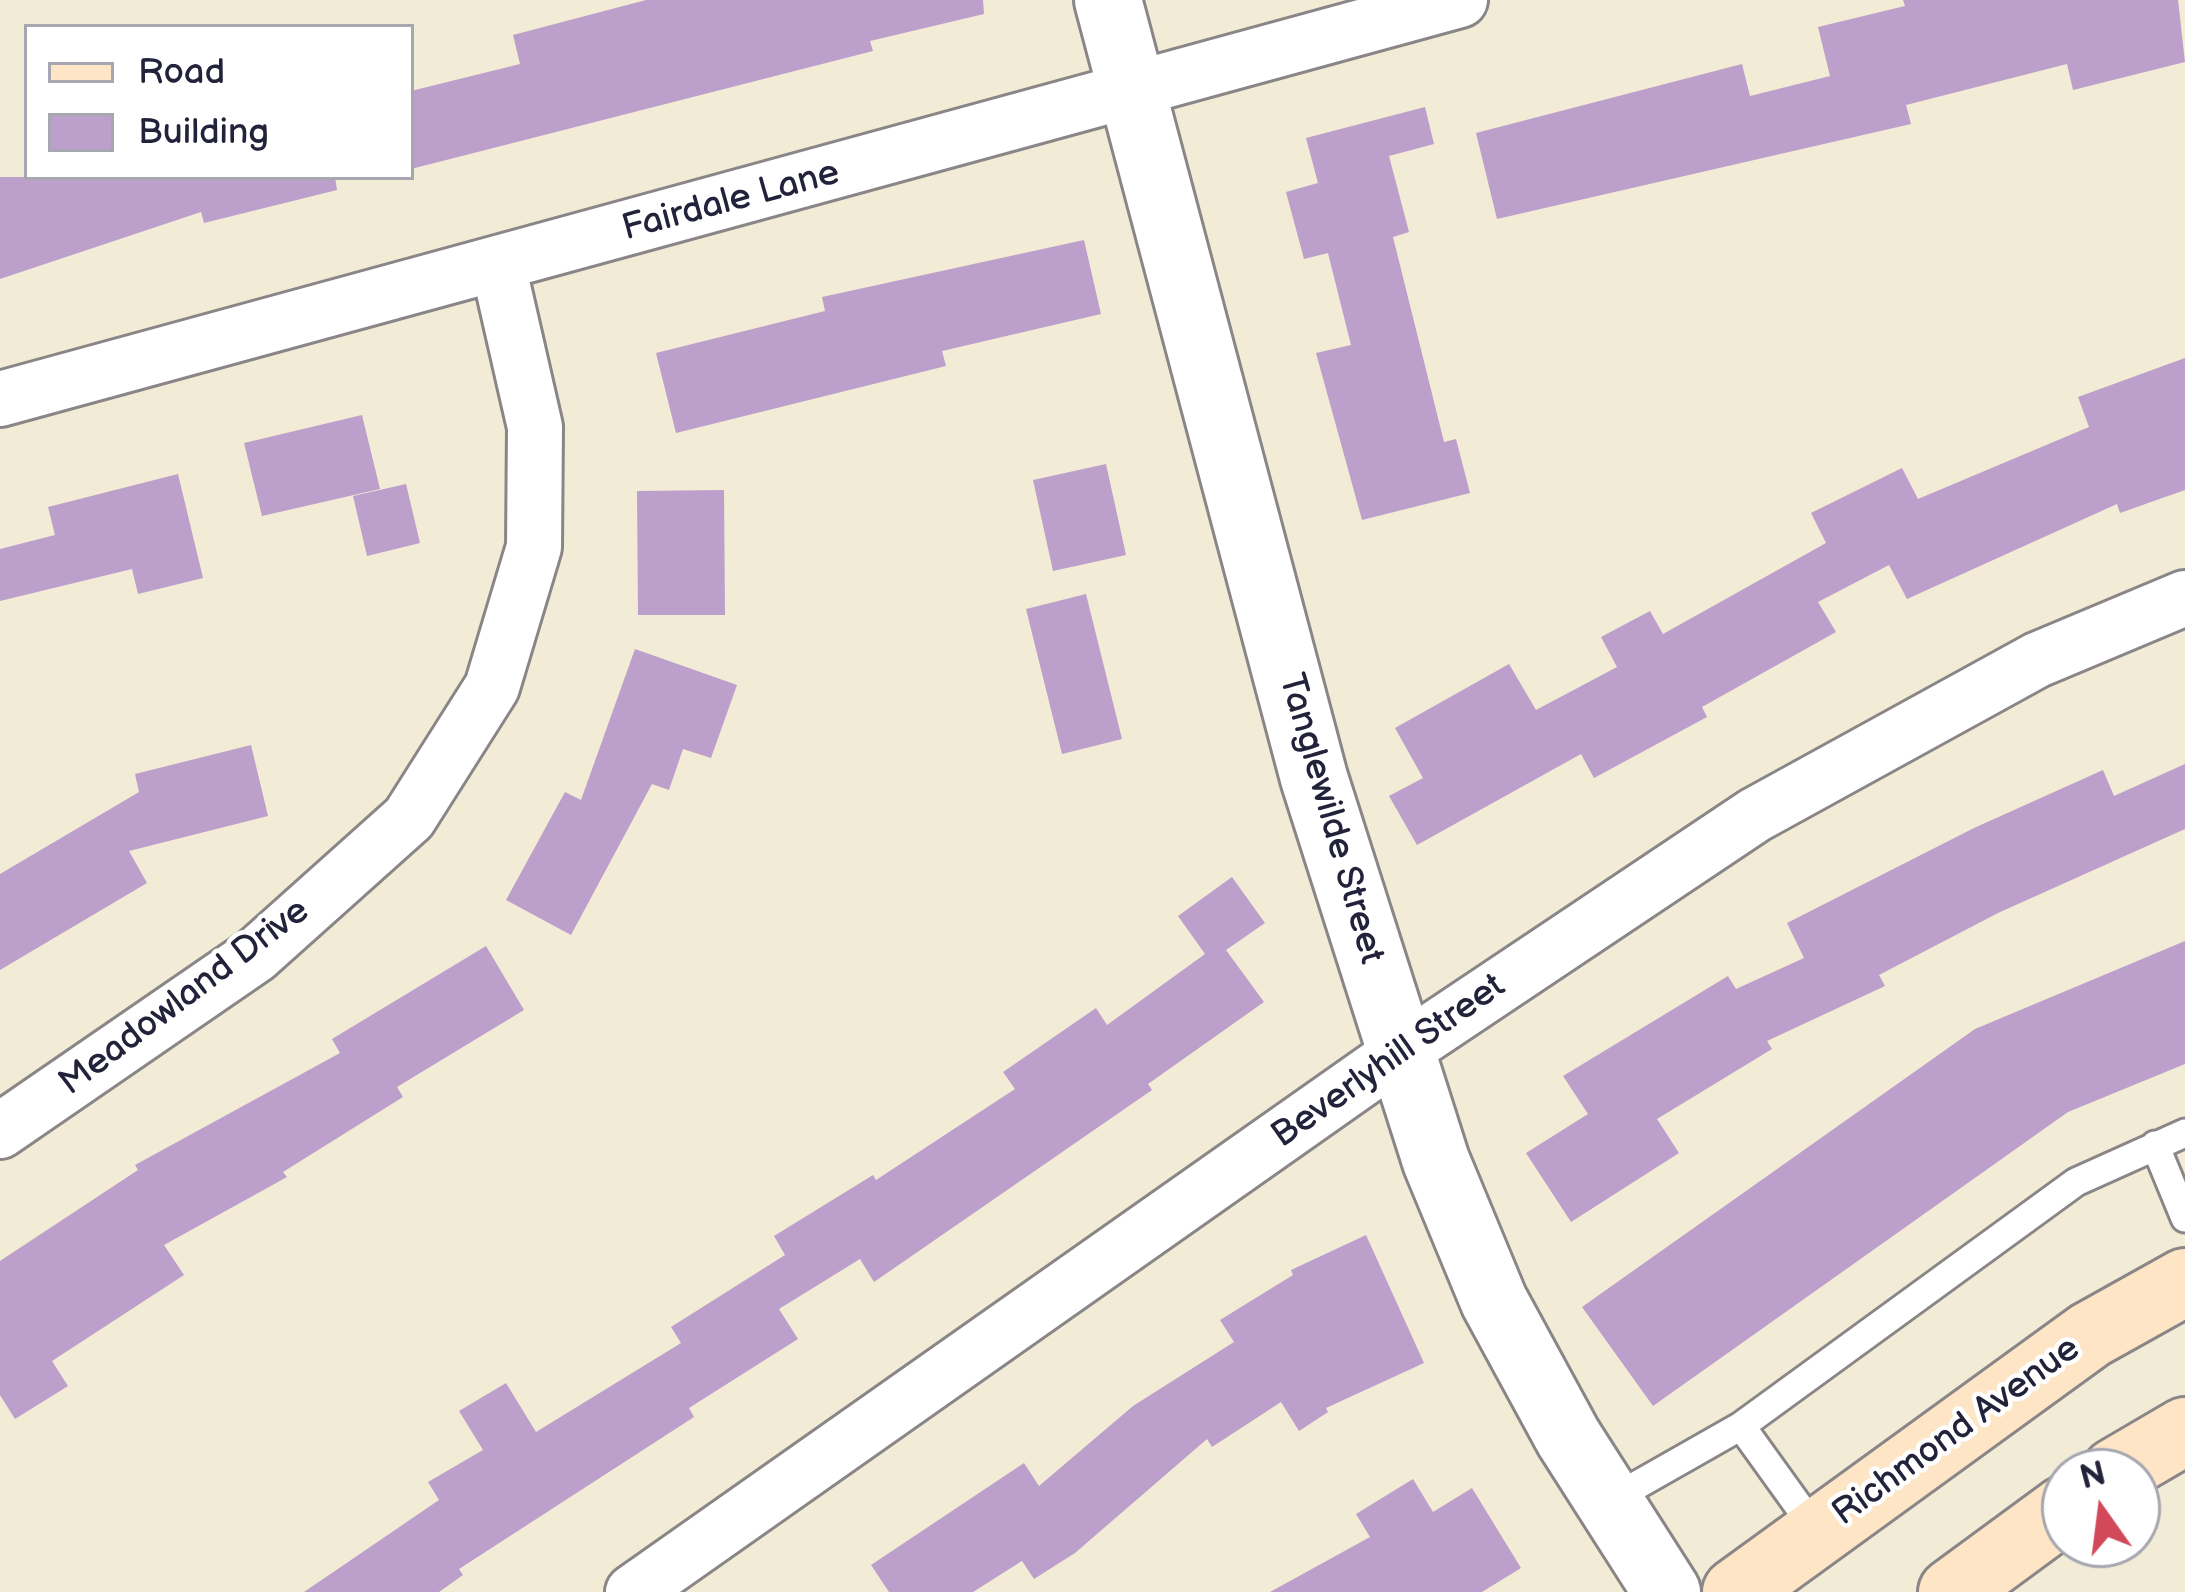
<!DOCTYPE html>
<style>
body{margin:0}
#map{position:relative;width:2185px;height:1592px;overflow:hidden;background:#f2ebd5;font-family:"Balsamiq Sans",sans-serif}
canvas{display:block}
.legend{position:absolute;left:24px;top:24px;width:390px;height:156px;box-sizing:border-box;background:#fff;border:3px solid #a7a7b1;margin:0;padding:15px 21px;list-style:none;font-size:36px;color:#22223b}
.legend li{display:flex;align-items:center;gap:24px;height:60px}
.legend b{width:60px;border:3px solid #a7a7b1}
.north{position:absolute;left:2041px;top:1448px;width:120px;height:120px;box-sizing:border-box;background:#fff;border:3px solid #a7a7b1;border-radius:50%;rotate:346deg;font-size:33px;font-weight:700;line-height:48px;text-align:center;color:#22223b}
.north::after{content:'';display:block;margin:auto;width:42px;height:54px;background:#d1495b;clip-path:polygon(50% 0,100% 100%,50% 72%,0 100%)}
</style>
<div id="map">
<canvas width="2185" height="1592"></canvas>
<ul class="legend">
<li><b style="height:15px;background:#fde5c5"></b>Road</li>
<li><b style="height:33px;background:#bd9fcb"></b>Building</li>
</ul>
<div class="north">N</div>
</div>
<script>
const g = document.querySelector('canvas').getContext('2d');
g.lineJoin = 'round';
function paint(path, color) { g.fillStyle = color; g.fill(path, 'evenodd'); }
function strokePath(path, color, width, dash) { g.strokeStyle = color; g.lineWidth = width; g.lineCap = dash ? 'butt' : 'round'; g.setLineDash(dash || []); g.stroke(path); }
function label(font, color, halo, rows, align = 'center') {
  g.font = font + ' "Balsamiq Sans",sans-serif'; g.lineWidth = 9; g.setLineDash([]); g.textBaseline = 'middle'; g.strokeStyle = halo; g.fillStyle = color; for (const [text, x, y, turn = 0] of rows) {
    g.save(); g.translate(x, y); g.rotate((+turn || 0) * Math.PI / 180); g.textAlign = isNaN(turn) ? turn : align; if (halo) g.strokeText(text, 0, 0); g.fillText(text, 0, 0); g.restore();
  }
}
paint(new Path2D(`
 M646,0h337l1,14 -114,27 3,10 -462,118v-78l109,-27 -7,-29z
 M1903,0h275l7,62 -112,28 -6,-26 -161,41 5,19 -414,95 -21,-86 266,-69 8,32 80,-20 -12,-49 87,-21z
 M1425,107l9,37 -45,12 20,76 -16,5 51,205 12,-3 14,54 -108,27 -46,-167 35,-8 -23,-92 -24,6 -18,-67 32,-9 -12,-45z
 M0,177h335l2,13 -133,33 -3,-11 -201,67z
 M1084,240l17,74 -159,37 4,15 -270,67 -20,-80 169,-42 -3,-14z
 M2185,358v132l-65,23 -3,-9 -210,95 -18,-34 -71,37 18,30 -134,75 5,10 -113,61 -13,-24 -164,91 -28,-49 34,-18 -28,-50 114,-64 27,46 81,-43 -16,-30 49,-26 13,23 163,-91 -15,-30 91,-45 16,31 171,-72 -11,-30z
 M362,415l18,74 -118,27 -18,-73z
 M1106,464l20,91 -73,16 -20,-91z
 M178,474l25,104 -65,16 -6,-25 -132,32v-52l55,-14 -7,-28z
 M406,484l14,59 -53,13 -14,-60z
 M724,490l1,125h-87l-1,-124z
 M1086,594l36,145 -60,15 -36,-145z
 M635,649l102,36 -26,73 -28,-9 -14,41 -17,-6 -81,151 -65,-35 59,-108 16,8z
 M251,745l17,71 -139,35 18,32 -147,87v-96l139,-82 -4,-18z
 M2185,764v65l-187,84 -119,62 6,11 -118,55 5,8 -115,70 22,34 -108,69 -45,-69 62,-39 -25,-38 165,-100 8,13 68,-31 -17,-35 187,-95 129,-58 11,26z
 M1232,877l33,46 -39,27 38,52 -116,82 4,6 -278,192 -14,-23 -81,50 19,30 -109,69 5,9 -235,152 4,6 -24,17h-135l135,-92 -11,-18 55,-32 -24,-39 47,-28 30,49 145,-89 -10,-16 114,-72 -11,-19 99,-61 3,5 139,-91 -12,-17 93,-64 11,17 98,-71 -27,-38z
 M2185,941v123l-117,48 -415,294 -71,-99 393,-278z
 M486,946l38,64 -127,77 6,10 -120,75 4,5 -123,68 20,30 -132,86 16,25 -53,33 -15,-24v-134l138,-91 -3,-5 205,-112 -8,-14z
 M1366,1235l58,128 -98,45 2,4 -29,19 -18,-29 -69,45 -5,-8 -132,114 -41,26 -12,-18 -49,31h-84l-18,-27 153,-102 15,23 94,-80 101,-64 -14,-22 73,-45 -2,-5z
 M1413,1479l20,33 39,-24 49,80 -39,24h-212l100,-55 -14,-23z`), '#bd9fcb');
const service = new Path2D(`
 M2155,1145l30,73
 M1609,1501l132,-75
 M1818,1533l-77,-107 335,-244 109,-49`);
const minor = new Path2D(`
 M0,399l1460,-399
 M0,1131l256,-176 153,-137 83,-131 42,-140 1,-120 -37,-162
 M633,1592l766,-539 356,-238 282,-155 148,-62`);
const tertiary = new Path2D(`
 M1108,0l206,778 122,383 58,140 74,136 99,155`);
const secondary = new Path2D(`
 M2115,1472l70,-41
 M1736,1592l354,-257 95,-53
 M1952,1592l113,-83`);
strokePath(service, '#8a8688', 33);
strokePath(minor, '#8a8688', 60);
strokePath(tertiary, '#8a8688', 72);
strokePath(secondary, '#8a8688', 72);
strokePath(service, '#fff', 27);
strokePath(minor, '#fff', 54);
strokePath(tertiary, '#fff', 66);
strokePath(secondary, '#fde5c5', 66);
label('36px', '#22223b', '#fff', [
 ["Fairdale Lane",731,202,-15],
 ["Tanglewilde Street",1330,819,74],
 ["Meadowland Drive",185,998,-37],
 ["Beverlyhill Street",1389,1062,-35],
 ["Richmond Avenue",1957,1432,-36]
]);
</script>
